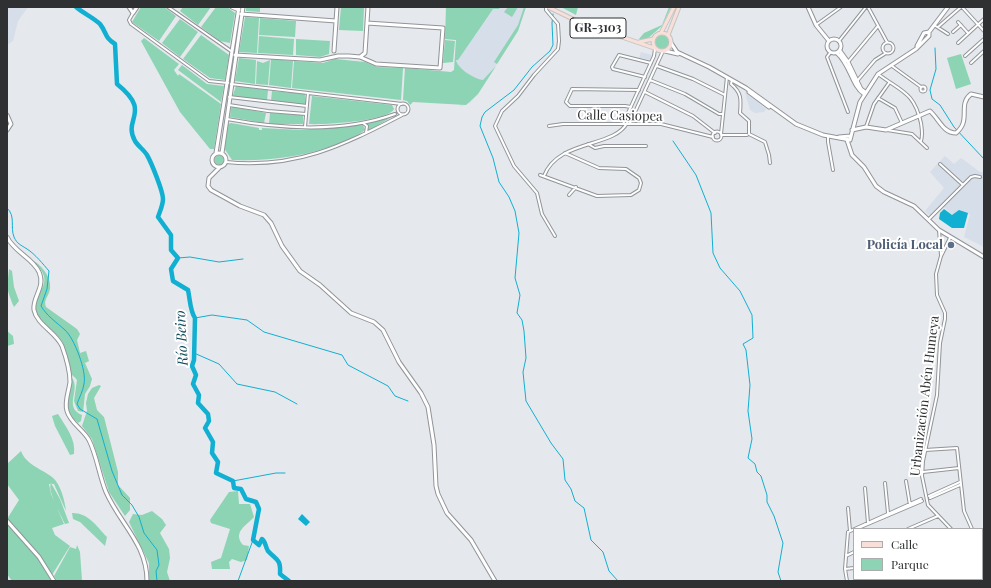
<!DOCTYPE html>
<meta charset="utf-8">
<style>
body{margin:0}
#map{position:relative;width:991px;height:588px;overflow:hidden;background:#e5e8ec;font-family:"Playfair Display",serif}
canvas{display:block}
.frame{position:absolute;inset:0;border:8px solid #2e3031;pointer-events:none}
.legend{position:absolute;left:853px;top:528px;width:130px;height:52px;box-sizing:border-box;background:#fff;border:1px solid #abacad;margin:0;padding:5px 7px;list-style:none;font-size:12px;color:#2e3031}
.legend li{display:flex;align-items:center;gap:8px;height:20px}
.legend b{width:20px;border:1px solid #abacad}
</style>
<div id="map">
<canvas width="991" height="588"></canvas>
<div class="frame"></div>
<ul class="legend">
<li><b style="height:5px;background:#f8e0d9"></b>Calle</li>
<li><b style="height:11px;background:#8cd4b3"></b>Parque</li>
</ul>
</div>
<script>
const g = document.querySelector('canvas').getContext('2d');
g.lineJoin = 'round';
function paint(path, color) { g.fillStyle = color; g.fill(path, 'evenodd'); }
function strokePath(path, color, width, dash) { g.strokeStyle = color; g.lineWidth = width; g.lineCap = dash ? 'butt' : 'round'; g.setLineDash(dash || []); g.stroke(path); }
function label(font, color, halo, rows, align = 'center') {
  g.font = font + ' "Playfair Display",serif'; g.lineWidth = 4; g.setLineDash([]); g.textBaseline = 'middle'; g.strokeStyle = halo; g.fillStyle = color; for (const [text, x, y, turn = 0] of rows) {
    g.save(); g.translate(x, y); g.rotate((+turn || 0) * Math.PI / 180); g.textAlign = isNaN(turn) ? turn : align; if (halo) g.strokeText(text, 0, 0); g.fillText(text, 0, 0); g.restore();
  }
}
paint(new Path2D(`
 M7,7h21l-10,14 -5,20 -6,4z
 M458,7h68l-8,24 -40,63 -8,9 -9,3 -25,-35 15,1 3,-2 2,-30 -11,-1z
 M641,52l11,3 -1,5 -12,-2z
 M745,92l21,17 -2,3 -9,1 -5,-3z
 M945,156l9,8 7,-6 19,14h4v75l-20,-10 6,-23 -9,-2 -9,3 -9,-9 -11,12 -7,-7 19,-23 -14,-16z`), '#d6dee9');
paint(new Path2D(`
 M141,7h23l12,9 -17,25 -27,-19z
 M183,7h28l-13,18 -18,-14z
 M216,7h11l8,6 -5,30 -10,-2 -19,-14z
 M246,7h14v5l-14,-1z
 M341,7h23l-1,24 -24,-1z
 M446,7h54l-1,2h-6l-35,51h-2c1,8 18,19 27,20l13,-14 -18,28 -12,11 -53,-3 -3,3 -3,-4 -4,-1 2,-32 46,4 3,-2 2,-30 -11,-1z
 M508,7h10l-6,10 -8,-5z
 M524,7h2l-8,24 -21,33 -3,-2 24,-37z
 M561,7h17l-2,8z
 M669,7h2l-9,19 -15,13h-8l5,-6 18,-8z
 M245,17l14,1 -2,35 -18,-1z
 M260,18l36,3 -1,16 -36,-2z
 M180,19l18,13 -18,25 -18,-14z
 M201,35l28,20 -4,25 -15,-2 -27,-19z
 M655 42a7 7 0 1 1 14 0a7 7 0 1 1-14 0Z
 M259,36l35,3 -1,16 -35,-2z
 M144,38l35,26 -5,6 4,6 1,-2 42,30 -7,45h-4l-30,-37 -39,-71z
 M296,39l34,2 -1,13 -9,3 -24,-2z
 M445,40l10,1 -2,21 -10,1z
 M961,54l10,30 -15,5 -9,-31z
 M239,58l17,2 -1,24 -20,-3z
 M271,59l22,2 -2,27 -22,-3z
 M335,59l30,3 12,5 26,1 -2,32 -109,-12 2,-27 29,2z
 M270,60l-2,25 -12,-1 1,-23 6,2z
 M182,65l25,19 17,2 -3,16 -43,-32z
 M236,86l32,4 -1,10 -33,-3 -1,-2z
 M272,91l33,3 1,9 -2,2 -33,-4z
 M312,96l80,9 2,4c-5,12 -72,16 -85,15z
 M233,107l33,6 -2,10 -34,-6 1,-9z
 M270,113l33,2v9h-34z
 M390,118l-22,13v-6l-4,-3z
 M231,123l28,5v2h3v-2l38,2 63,-5 2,5c-7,6 -16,9 -25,13 -35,14 -70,18 -108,17l-8,-12 4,-24z
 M214.5 160a4.5 4.5 0 1 1 9 0a4.5 4.5 0 1 1-9 0Z
 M30,259c11,5 22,18 20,30 -1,7 -7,11 -4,18l31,22 3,5 -3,6 3,13 6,-2 3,10 -4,2 7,16 -2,7 -5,8 -2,18 -5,-1 -4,-10 3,-21c-2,-3 -5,-4 -6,-7 -4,-10 -4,-23 -9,-32 -7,-11 -23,-18 -26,-31 -4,-19 25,-27 -6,-51z
 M9,269l3,2 2,16 5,14 -5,6c-8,-19 -7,-19 -5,-38z
 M7,331l6,5 1,8 -7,2z
 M72,378c9,12 -9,29 10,37l-1,6 -3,2c-17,-16 -7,-25 -6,-45z
 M99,385l2,1 -7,12 3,12 7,7 14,55v13l12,13v12l-5,6 -16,-24 -17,-53 -10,-13 5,-15 -1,-8 2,-9 4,-6z
 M58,414c8,13 18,25 16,40l-4,1 -15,-29 -3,-10z
 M21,451c5,14 21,18 31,26 9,7 13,25 14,34l-12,-27h-5l2,10 13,30 -12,4 3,7 15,11 -18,29 -12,-20 -33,-36 12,-19 -12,-16v-20z
 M51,483l9,16 9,24 -4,1c-4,-9 -18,-33 -14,-41z
 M238,491l1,13h11l4,13c-7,8 -22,15 -11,28l6,1 -2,14 -6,2 -9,-3 -3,3 1,7h-18l-1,-7 10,-4 9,-29 -19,-6 -1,-3 19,-28z
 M152,511l10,8 4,6 -6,8 9,16 1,9 -3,14 3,9h-21v-18l-20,-41 4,-8 9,1z
 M72,513c17,0 24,13 35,24l-2,9 -25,-24 -7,-3z
 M7,523l31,35 15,23h-41l-5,-7z
 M77,545l3,7 2,29h-25l-3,-5 16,-29 6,2z`), '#8cd4b3');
paint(new Path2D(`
 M944,209l8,6 7,-5 9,3 -4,15h-12l-13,-9 1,-6z
 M302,514l8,8 -4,4 -8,-7z`), '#11afd1');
strokePath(new Path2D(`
 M553,14l-1,9 1,22 -3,6 -18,16 -18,23 -29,22 -3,5 -2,9 13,32 6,24 10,15 6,14 4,22 -4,45 5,17 -3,18 5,7 2,11 2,27 -3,14 3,29 25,42 12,16 2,21 6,9 4,12 9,7 7,32 12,12 6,19 9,10
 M935,48l1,21 -6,21 2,9 8,6 14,22 30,32
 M673,141l23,34 15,38 2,40 7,15 20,23 12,24 1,23 -10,6 3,6 4,35 -2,26 4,28 -4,19 7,6 2,8 4,4 6,19v7l7,14 9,27 -5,29 3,9
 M7,208c9,8 3,19 7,29 3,7 7,8 13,12 8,5 16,15 22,22l-2,18 -6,17c6,10 15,16 24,24 9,8 22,41 19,54 -1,7 -5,14 -7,20l3,5 17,10 15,52 10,24 10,10 7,12 5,16 13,17 2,15 -3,6 1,10
 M178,258l12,-1 29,5 24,-3
 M195,318l17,-3 35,5 17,12 78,23 6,10 40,21 7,10 13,5
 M194,353l25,11 18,20 38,8 22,12
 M233,481l43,-8h9
 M238,581l15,-41
 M286,581l1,-2`), '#11afd1', 1);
strokePath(new Path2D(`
 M76,7c7,6 18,11 24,17 7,9 4,13 15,20l2,40c36,29 5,34 18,57 3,5 9,9 12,14 4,7 16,36 16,44 0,6 -3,12 -5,18l13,18v15l7,8 -7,11 2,12 15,9c2,9 2,21 7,28l-1,42 -2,6 4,9 -3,9 6,11 -1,8 10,11 1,7 -4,7 8,14 -1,11 6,9 -2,11 17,8 1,7 7,1 5,10 10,3 3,7 -6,31 6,5 3,-6c4,3 3,7 6,12 8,9 13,7 12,23l9,7`), '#11afd1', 4.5);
const street = new Path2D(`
 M168,7l63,44
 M546,7v3l12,14 1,17 -1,8 -24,26 -16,21 -16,15 -7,15 19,40 23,27 5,21 13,22
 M868,7l19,35
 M962,7l22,24
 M133,13l-4,7 2,4 78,57 19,2
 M958,22l10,11
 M816,25l25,-18
 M934,25l14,9
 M938,27l23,-20
 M953,32l8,-7
 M839,41l27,-34
 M882.5 48a5.5 5.5 0 1 1 11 0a5.5 5.5 0 1 1-11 0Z
 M958,43l26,-24
 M830,53l-3,4 21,55
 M965,56l19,-17
 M848,62l30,-36
 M971,63l13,-12
 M657,66l36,13 32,16
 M892,66l29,21
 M878,74c24,18 36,18 43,49 1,7 2,12 0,18
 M645,77l-32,-8 -1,-2 7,-12 32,8
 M650,80l35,14 34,20h4
 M732,80l-1,4c11,9 10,16 9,29l9,8v13l16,8 4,13 1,8
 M857,81l18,-21 11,-7
 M231,84l171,20
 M920.5 89a2.5 2.5 0 1 1 5 0a2.5 2.5 0 1 1-5 0Z
 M645,92l48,24 22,17
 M229,97l78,9
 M878,98l17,10 7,15
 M397.5 109a5.5 5.5 0 1 1 11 0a5.5 5.5 0 1 1-11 0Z
 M229,105l39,6 38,3
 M631,107l-6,-1h-55l-4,-4 6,-13 67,1
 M227,119c54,10 116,14 168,-5
 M363,123l4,3 -1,7
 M630,123l33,-72
 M623,124l31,-68 1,-7
 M549,126l14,-2h98l52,13
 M305,127l3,-34
 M866,127l8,-23 15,-21
 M887,130l25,4 15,14
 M712.5 136a4.5 4.5 0 1 1 9 0a4.5 4.5 0 1 1-9 0Z
 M721,134l6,-57
 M721,135h26
 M828,136v6l5,28
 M588,144l7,4 9,-2h42
 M226,162c70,7 116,-16 176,-47
 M940,164l23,21
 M540,175l57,21 34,-1 8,-5 2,-7 -2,-5 -13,-9 -27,-1 -34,-15
 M544,176c14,-37 70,-28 83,-53
 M569,195l7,-8
 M929,219l42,-42 4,-1 5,1
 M939,230l2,25
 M950,238l-9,18 -5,18 1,21 8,18v6l-5,24 -3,52 -14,66 -1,15 6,29 23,24
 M925,450l32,-2 7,63 8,18
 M923,472l36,-4
 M906,481l4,24
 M885,483l3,30
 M865,488l3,35
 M929,496l31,-14
 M930,498l30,-13
 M848,508l2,23
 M856,529l66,-28
 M908,529l30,-13
 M846,556l8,-4
 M845,569l9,-1
 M982,576l2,4
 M916,579v2
 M938,579v2
 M847,581l-2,-12 3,-37 73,-33`);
const secondary = new Path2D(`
 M129,7l4,6 4,-6
 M232,7l7,3
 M808,7l8,18 13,16
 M241,14l95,7
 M929,32l19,-25
 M827 46a7 7 0 1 1 14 0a7 7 0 1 1-14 0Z
 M671,43l6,9 32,15 37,21 50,36 27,11 27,5
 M917,46l7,-13 5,-1
 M334,51l3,-44
 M665,51l13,3
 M840,51l8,11 13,27 4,3
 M837,53c13,11 15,33 27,41
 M235,55l85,5 18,-4h11l11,1 16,7 64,4 3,-40 -76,-5
 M360,57l5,-4 3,-46
 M749,92l20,15
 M7,115l4,9 -4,6
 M852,130l14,-3 20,3 44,-19c9,8 13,22 26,22 16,-13 1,-28 15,-39l13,3
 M839,137l11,-1
 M847,140l5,15 12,12 12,19 8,6 30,14 25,24 45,27
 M850,140l10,-38 18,-28 38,-25 13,-13v-4
 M212 160a7 7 0 1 1 14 0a7 7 0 1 1-14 0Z
 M216,153l23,-146
 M222,153l21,-146
 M220,167l-11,11 -1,8 3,4 29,16 24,9 7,8 11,23 18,25 20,14 31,28 23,9 9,8 16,32 22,31 7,14 6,38 2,41 2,8 9,19 24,27 24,41
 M7,237c7,15 26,21 32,35 7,15 -7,25 -5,38 3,15 22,22 28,36 4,11 8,24 8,36 -1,9 -6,20 -3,29 3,12 16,18 22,29 8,16 10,35 17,52 14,32 41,52 41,89
 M7,521l32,36 15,24`);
const primary = new Path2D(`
 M548,7l33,16 73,25
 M653 42a9 9 0 1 1 18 0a9 9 0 1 1-18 0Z
 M661,33l13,-26
 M668,35l11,-28
 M639,42l14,-3`);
strokePath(street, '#919498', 4);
strokePath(secondary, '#919498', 5);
strokePath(primary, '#c4c5c5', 5);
strokePath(street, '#fff', 2);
strokePath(secondary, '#fff', 3);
strokePath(primary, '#f8e0d9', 3);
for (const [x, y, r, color] of [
 [951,245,4,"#5c6f8a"]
]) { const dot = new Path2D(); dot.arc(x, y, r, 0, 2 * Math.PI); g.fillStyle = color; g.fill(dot); strokePath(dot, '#fff', 1.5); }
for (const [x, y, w] of [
 [598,28,56]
]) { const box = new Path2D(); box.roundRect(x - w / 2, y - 10, w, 20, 3); g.fillStyle = '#fff'; g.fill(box); strokePath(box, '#2e3031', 1); }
label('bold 12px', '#2e3031', null, [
 ["GR-3103",598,28]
]);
label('13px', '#2e3031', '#fff', [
 ["Calle Casiopea",620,116,1],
 ["Urbanización Abén Humeya",925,396,-83]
]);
label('bold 13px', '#4e5e75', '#fff', [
 ["Policía Local",943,245]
], 'right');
label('italic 14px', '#134c5b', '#fff', [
 ["Río Beiro",182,338,-93]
]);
</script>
